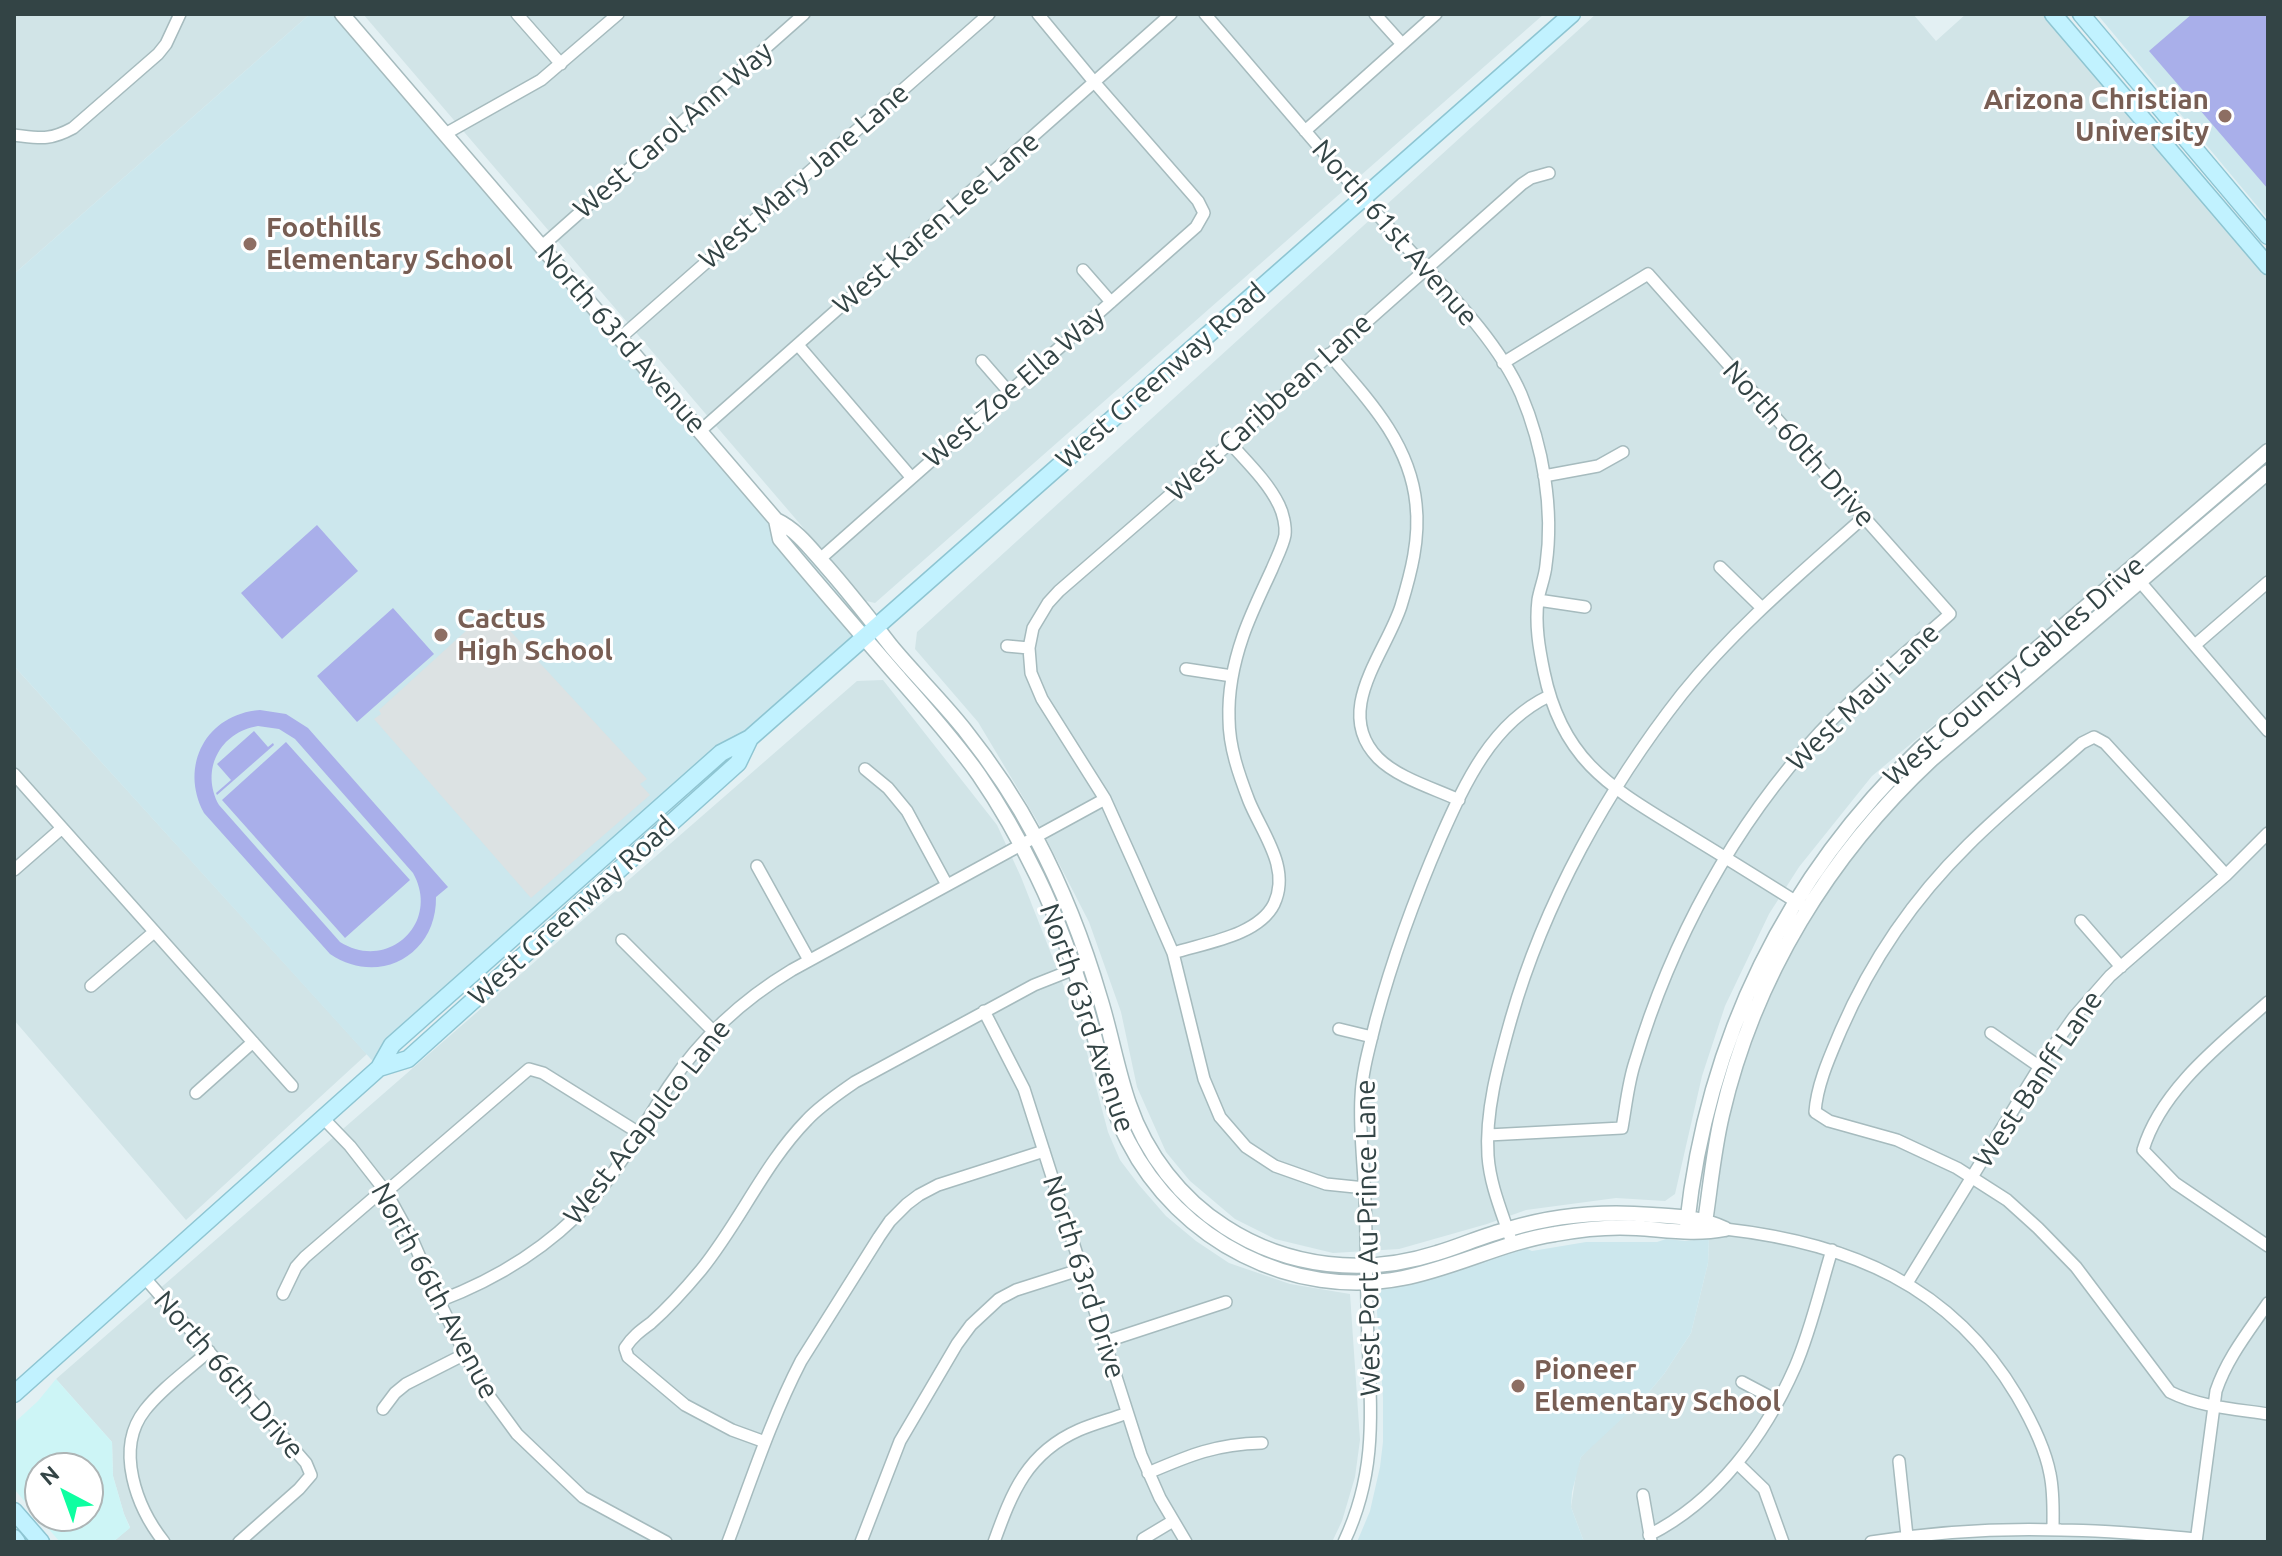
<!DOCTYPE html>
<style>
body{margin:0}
#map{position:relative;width:2282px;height:1556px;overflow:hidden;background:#e3f0f3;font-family:Ubuntu,sans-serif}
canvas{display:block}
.frame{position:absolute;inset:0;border:16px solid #334445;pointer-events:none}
.north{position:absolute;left:24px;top:1452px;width:80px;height:80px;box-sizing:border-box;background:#fff;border:2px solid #adb4b5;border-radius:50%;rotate:319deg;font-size:22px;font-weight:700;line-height:32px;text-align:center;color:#334445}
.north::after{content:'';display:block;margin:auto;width:28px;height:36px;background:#0effa1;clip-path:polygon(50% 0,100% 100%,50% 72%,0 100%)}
</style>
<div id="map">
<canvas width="2282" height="1556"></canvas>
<div class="frame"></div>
<div class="north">N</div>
</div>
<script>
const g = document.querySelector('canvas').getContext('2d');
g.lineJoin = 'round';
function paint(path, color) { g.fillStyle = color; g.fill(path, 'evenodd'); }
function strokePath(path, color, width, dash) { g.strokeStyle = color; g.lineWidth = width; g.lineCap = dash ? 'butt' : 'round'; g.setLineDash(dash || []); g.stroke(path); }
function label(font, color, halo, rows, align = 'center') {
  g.font = font + ' Ubuntu,sans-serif'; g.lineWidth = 6; g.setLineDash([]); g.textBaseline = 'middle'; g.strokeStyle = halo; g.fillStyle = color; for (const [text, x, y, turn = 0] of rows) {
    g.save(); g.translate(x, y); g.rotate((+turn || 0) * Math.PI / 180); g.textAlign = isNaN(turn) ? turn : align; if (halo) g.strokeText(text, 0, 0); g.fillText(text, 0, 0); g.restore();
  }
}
paint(new Path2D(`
 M14,14h296l-296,260z
 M363,14h1181l-669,589 -9,-2z
 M1596,14h317l23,27 30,-27h79l223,261v167l-220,188 -176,146 -73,91 -30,47 -44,92 -23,70 -27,118 -10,7 -49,-3 -90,12 -39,14 -88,25 -66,4 -58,-14 -40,-20 -45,-38 -24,-29 -29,-65 -16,-75 -32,-90 -53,-103 -58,-97 -63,-73 2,-17z
 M2268,480v1062h-684l-13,-35 6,-39 4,-11 10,-11 53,-48 20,-24 27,-41 17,-70 1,-25 16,-106 10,-42 22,-65 17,-38 28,-57 29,-45 35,-47 39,-44 88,-79z
 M14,666l353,388 -181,166 -172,-200z
 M883,680l114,145 24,52 60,153 27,102 12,28 19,25 27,31 30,25 33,22 61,21 60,10 10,146 -5,37 -13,44 -10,21h-1219l17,-15 -6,-13 -11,-38 -1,-34 -56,-63 801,-698z`), '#d1e4e7');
paint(new Path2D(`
 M56,1379l56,63 1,34 11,38 6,14 -17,14h-53l-46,-53v-66l24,-22zM40,1468h48v48h-48z`), '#cdf5f6');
paint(new Path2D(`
 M310,14h32l529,618 -492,436 -365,-402v-392z
 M2097,14h171v205z
 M1709,1238l-1,25 -17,70 -27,41 -20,24 -63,59 -9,35 -1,15 13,35h-227l13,-31 10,-44 3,-25v-44l-7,-101 3,-8 146,-41 7,3 54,-9h71l9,-3 20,2z`), '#cce7ed');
paint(new Path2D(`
 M2192,14h76v175l-119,-138z
 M317,525l41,46 -76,68 -41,-46z
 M393,608l41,46 -77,68 -40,-46z
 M260,710l26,4 22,14 140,159 -12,10c1,58 -57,90 -106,57l-126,-141c-25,-47 2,-99 56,-103zM258,726l21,3 16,10 118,134c28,50 -25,99 -73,69l-121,-137c-19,-35 1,-73 39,-79z
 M254,731l14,16 5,-4 1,2 -57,50 -1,-2 15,-13 -14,-16z
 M286,742l124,138 -65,58 -123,-138z`), '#a9afea');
paint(new Path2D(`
 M490,609l157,170 -7,5 10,11 -119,103 -157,-179 7,-5 -2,-4z`), '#dce2e3');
const minor = new Path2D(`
 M517,14l44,50
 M1205,14c63,73 125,147 189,219 43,49 100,100 127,161 22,52 33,115 25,171 -1,12 -6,23 -8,35 -3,25 1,48 6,72 19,93 72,118 146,164 38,23 76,47 113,70
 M1375,14l27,30
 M1305,131l131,-117
 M445,134l96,-54 77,-66
 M14,135c26,3 35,6 59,-7l85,-74 8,-10 14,-30
 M542,246l262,-232
 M1083,270l28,32
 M620,338l369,-324
 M798,345l113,132
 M1329,354c39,45 81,89 87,150 4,35 -5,69 -15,102 -15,47 -69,105 -23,152 20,20 55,30 81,42
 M982,361l27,31
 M700,431l471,-417
 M1544,476l54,-10 25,-14
 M820,559l376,-332 8,-14 -6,-12 -103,-118 -57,-69
 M1720,567l42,41
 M2130,570l138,161
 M1538,600l47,7
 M2195,645l73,-63
 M1007,646l22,2
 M1186,669l46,7
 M865,769l23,19 19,23 40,74
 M14,774l278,312
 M757,866l52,94
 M14,870l48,-42
 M2226,875l-121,-132 -11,-6 -12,6c-38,34 -78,66 -114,102 -54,53 -97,116 -127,185 -11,26 -24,54 -26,82l14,9 68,19 60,28 50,32 31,28 38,39 94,125c30,15 65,17 98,22
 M2081,921l40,46
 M622,940l91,91
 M1173,953c31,-10 85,-17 101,-49 17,-36 -12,-71 -25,-103 -10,-26 -20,-54 -20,-82 -1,-28 5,-57 14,-83 8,-23 19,-45 29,-67 4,-10 11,-23 13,-34 1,-9 -2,-22 -6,-30 -11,-23 -32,-43 -49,-62
 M91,986l63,-54
 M2268,1002c-46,41 -107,87 -125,148l32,33 93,63
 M984,1011l40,78 117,366 19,43 26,44
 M1339,1029l33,8
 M1991,1033l49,34
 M196,1093l57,-51
 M323,1118l27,28 36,46 26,47 27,62 26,53 19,35 33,45 66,63 83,45
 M1488,1135l134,-7c4,-22 6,-45 13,-66 36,-121 98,-236 185,-330 40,-42 86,-79 130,-118l-302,-340 -145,89
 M1365,1188l-39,-4 -51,-18 -29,-19 -26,-30 -16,-38 -31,-126 -37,-85 -31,-69 -63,-100 -11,-26 -2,-25 4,-20 15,-25 11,-12 171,-148 292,-259 9,-6 18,-5
 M386,1192l143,-123 14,4 96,60
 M1725,1229c124,14 226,56 292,167 14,24 28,51 33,78 4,19 3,37 3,56
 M1510,1237c-9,-27 -20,-53 -22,-81 -3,-46 11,-94 23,-137 33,-116 97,-231 171,-325 53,-66 119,-121 182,-177
 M144,1277l162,186 5,12 -12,14 -60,53
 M1907,1283l138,-225 29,-41 36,-41 116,-101 42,-42
 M283,1294l13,-27 9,-10 79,-68
 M439,1301c58,-22 109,-53 151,-99 31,-35 53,-77 79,-116 32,-48 73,-86 123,-116l313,-171
 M1104,1342l122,-40
 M1742,1382l36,19
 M383,1409l12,-16 11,-9 59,-30
 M765,1442l-33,-12 -47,-25 -57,-48 -3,-9c7,-11 15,-17 26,-25 18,-16 35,-35 50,-53 39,-48 63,-106 106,-150 14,-15 31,-26 48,-38l179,-97 48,-19
 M1899,1461l8,75
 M1737,1463l27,26 19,53
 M1148,1473c42,-18 68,-29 114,-30
 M1643,1495l8,46
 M1649,1535c68,-34 116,-100 146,-168 16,-37 25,-78 37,-117
 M1143,1539l30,-18
 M164,1542c-27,-34 -50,-93 -19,-132 17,-22 43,-40 64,-59
 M728,1542c23,-61 43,-123 73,-181l78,-124 11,-16 17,-17 12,-9 19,-10 106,-34
 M861,1542l39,-101 57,-97 14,-19 28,-26 17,-9 66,-21
 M994,1542c18,-50 33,-89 85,-112 16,-7 33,-11 48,-17
 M1344,1542c33,-70 27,-128 24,-202 -2,-47 -1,-93 -3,-140 -1,-33 -6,-69 -4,-103 1,-26 9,-52 15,-77 17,-63 39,-123 65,-183 24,-54 51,-114 108,-141
 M1871,1542c63,-10 127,-14 190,-12 45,0 91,5 135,9
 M2196,1542l20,-151c11,-33 33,-60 52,-88`);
const tertiary = new Path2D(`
 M342,14l434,506c21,10 34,28 50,46 23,26 44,53 65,80 23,28 50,54 73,83 27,34 52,71 72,109 27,51 48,105 64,160 11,35 17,72 29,106 17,50 52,95 96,123 63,41 140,49 212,26 24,-7 47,-18 72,-24 46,-14 95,-18 143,-14 28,2 47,2 73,14
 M776,520l4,19c39,47 80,94 120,140 27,31 55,62 79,96 22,32 41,66 58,101 23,47 40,97 54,148 11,39 18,81 37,117 51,100 165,159 275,137 52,-10 100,-36 152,-44 27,-5 54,-8 82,-6 30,2 58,7 88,1
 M1687,1224c20,-185 99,-347 234,-476l347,-297
 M1704,1229c6,-38 9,-76 18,-114 32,-138 107,-260 210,-356l336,-287`);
const secondary = new Path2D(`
 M2053,14l215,252
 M2081,14l187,222
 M379,1068l29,-9 330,-296 12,-25
 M14,1394l365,-326 13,-23 329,-292 29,-15 822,-724
 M14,1511l27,31
 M14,1538l3,4`);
strokePath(minor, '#a6bbbe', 14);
strokePath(tertiary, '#a6bbbe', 17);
strokePath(secondary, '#8ec5d2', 19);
strokePath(minor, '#fff', 11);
strokePath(tertiary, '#fff', 14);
strokePath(secondary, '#c1f2ff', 16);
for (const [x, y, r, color] of [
 [2225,116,8,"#8d6e63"],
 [250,244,8,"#8d6e63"],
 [441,635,8,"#8d6e63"],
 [1518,1386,8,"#8d6e63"]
]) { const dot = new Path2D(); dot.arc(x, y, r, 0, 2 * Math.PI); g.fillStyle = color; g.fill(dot); strokePath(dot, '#fff', 3); }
label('bold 28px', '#785e54', '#fff', [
 ["Arizona Christian",2209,100,"right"],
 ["University",2209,132,"right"],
 ["Foothills",266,228],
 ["Elementary School",266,260],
 ["Cactus",457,619],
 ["High School",457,651],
 ["Pioneer",1534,1370],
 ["Elementary School",1534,1402]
], 'left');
label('28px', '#334445', '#fff', [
 ["West Carol Ann Way",673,130,-41],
 ["West Mary Jane Lane",804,176,-41],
 ["West Karen Lee Lane",936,223,-41],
 ["North 61st Avenue",1395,233,49],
 ["North 63rd Avenue",622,339,49],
 ["West Greenway Road",1161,376,-41],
 ["West Zoe Ella Way",1014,387,-41],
 ["West Caribbean Lane",1269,407,-42],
 ["North 60th Drive",1799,444,48],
 ["West Country Gables Drive",2014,671,-41],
 ["West Maui Lane",1863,697,-44],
 ["West Greenway Road",572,911,-42],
 ["North 63rd Avenue",1087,1018,71],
 ["West Banff Lane",2038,1079,-56],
 ["West Acapulco Lane",647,1122,-52],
 ["West Port Au Prince Lane",1368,1238,-91],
 ["North 63rd Drive",1084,1277,72],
 ["North 66th Avenue",435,1291,62],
 ["North 66th Drive",229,1375,49]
]);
</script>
